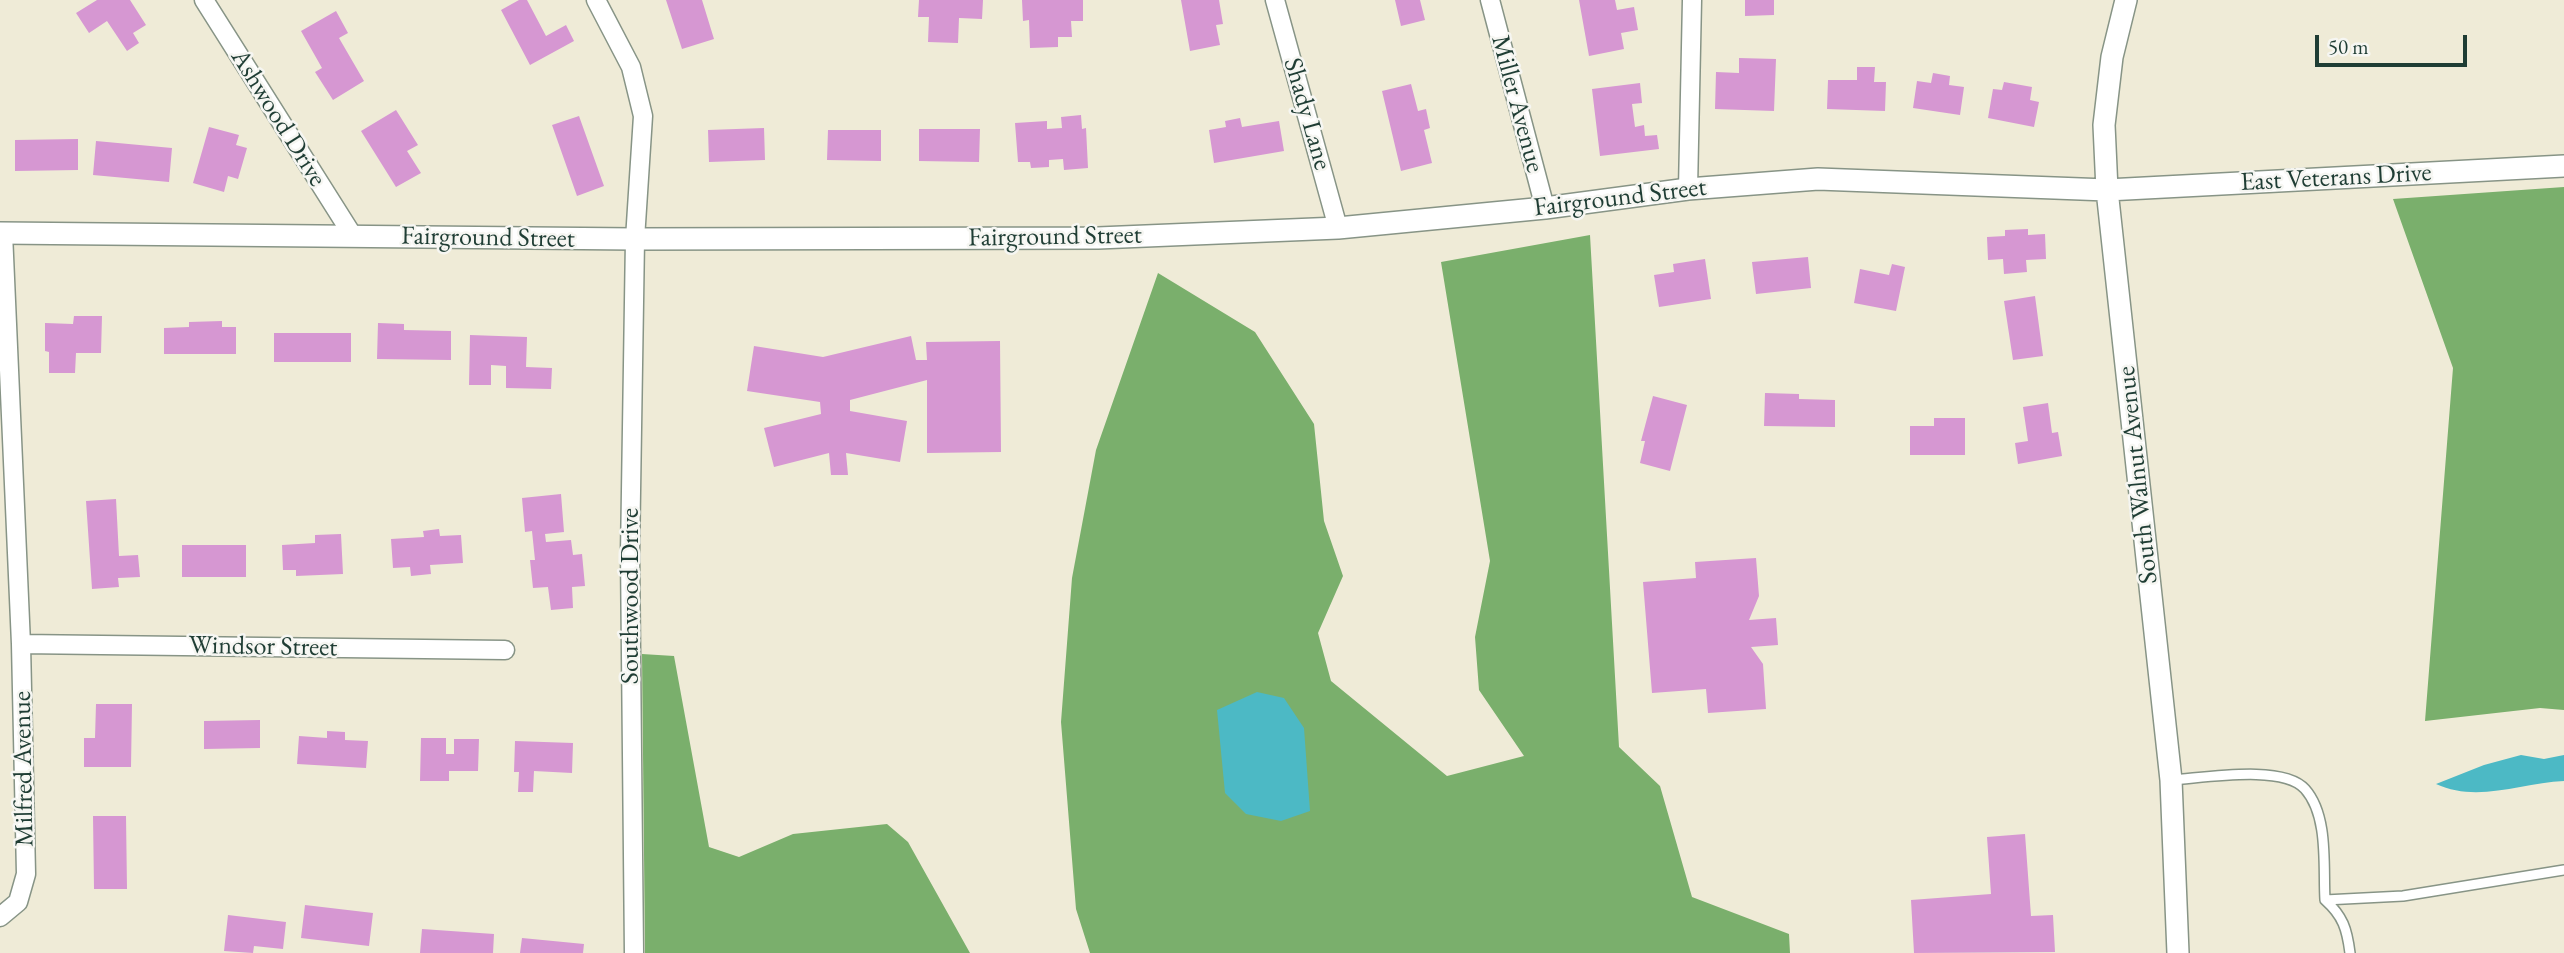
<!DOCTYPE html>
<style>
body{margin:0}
#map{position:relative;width:2564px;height:953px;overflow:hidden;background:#efebd7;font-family:"EB Garamond",serif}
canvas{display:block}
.scale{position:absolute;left:2315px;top:35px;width:152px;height:32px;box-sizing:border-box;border:4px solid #1f3d34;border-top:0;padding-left:9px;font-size:21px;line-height:24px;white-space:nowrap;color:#1f3d34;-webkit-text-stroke:5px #f6f6f2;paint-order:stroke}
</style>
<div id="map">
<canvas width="2564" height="953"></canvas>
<div class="scale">50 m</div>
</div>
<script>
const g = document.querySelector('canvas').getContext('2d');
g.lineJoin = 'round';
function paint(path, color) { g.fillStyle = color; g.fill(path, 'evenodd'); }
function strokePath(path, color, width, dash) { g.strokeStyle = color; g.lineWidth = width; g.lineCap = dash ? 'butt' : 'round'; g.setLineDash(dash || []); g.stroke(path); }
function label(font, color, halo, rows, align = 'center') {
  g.font = font + ' "EB Garamond",serif'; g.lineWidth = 5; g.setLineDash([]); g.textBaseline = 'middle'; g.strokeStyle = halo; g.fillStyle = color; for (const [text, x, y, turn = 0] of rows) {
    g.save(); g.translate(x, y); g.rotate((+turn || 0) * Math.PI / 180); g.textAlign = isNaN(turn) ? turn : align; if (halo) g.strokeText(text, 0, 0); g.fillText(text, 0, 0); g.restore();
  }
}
paint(new Path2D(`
 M2564,187v523l-24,-2 -115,13 28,-353 -60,-169z
 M1590,235l29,512 41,39 32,111 97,37 1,19h-700l-14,-44 -15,-187 11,-144 24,-128 62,-177 97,59 59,92 10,97 19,55 -25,57 13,48 116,95 77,-20 -45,-66 -4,-53 15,-76 -49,-299z
 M642,654l32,2 35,191 30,10 54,-23 94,-10 21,18 62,111h-325z`), '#7aaf6c');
paint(new Path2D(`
 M1257,692l27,6 20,30 6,83 -29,10 -35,-7 -21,-21 -8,-83z
 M2521,755l23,4 20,-4v26c-42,2 -87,22 -128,3l48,-19z`), '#4cb9c5');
paint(new Path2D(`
 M97,0h33l16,25 -13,8 6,10 -12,8 -20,-30 -18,12 -13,-20z
 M519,0h8l19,36 20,-11 8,16 -44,24 -29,-55z
 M666,0h36l12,39 -32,10z
 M919,0h64l-1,19 -23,-1 -1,25 -30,-1 1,-25h-11z
 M1022,0h61v21h-12l1,16h-14v10l-28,1 -1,-28 -6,1z
 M1181,0h38l4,24 -7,1 4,20 -30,6z
 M1395,0h25l5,20 -24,6z
 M1579,0h36l2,10 17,-3 4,23 -17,3 3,16 -35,7z
 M1745,0h29v15l-29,1z
 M336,11l12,22 -9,5 25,43 -31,19 -18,-28 7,-4 -21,-37z
 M1739,58l37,1 -2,52 -59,-2 1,-37 23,1z
 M1857,67h18l-1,15h12l-1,29 -58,-2 1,-29h29z
 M1933,73l17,3 -1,9 15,2 -4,28 -47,-7 4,-27 14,2z
 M2004,82l28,5 -2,13 9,2 -5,25 -46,-9 5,-29 9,1z
 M1640,83l2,20 -10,1 3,23 9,-2 1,11 12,-1 2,14 -59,7 -8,-67z
 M1411,84l7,27 8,-2 4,19 -6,2 8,33 -31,8 -19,-80z
 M396,110l22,35 -11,6 14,22 -25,14 -35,-56z
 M1081,115l1,14 4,-1 2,40 -24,2 -1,-11 -14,1v7l-18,1 -1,-6h-12l-3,-39 32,-2v8l15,-1 -1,-11z
 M579,116l25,70 -27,10 -25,-71z
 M1240,118l2,9 37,-6 5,30 -70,12 -5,-33 17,-3 -1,-6z
 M209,127l30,8 -3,10 11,3 -9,31 -10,-3 -4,16 -31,-9z
 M764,128l1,32 -56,2 -1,-32z
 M919,129h61l-1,33 -60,-1z
 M828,130h53v31l-54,-1z
 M78,139v31l-63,1v-31z
 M96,141l76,7 -3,34 -76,-7z
 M2028,229v6l17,-1 1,25 -20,1 1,12 -23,2 -1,-15 -15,1 -1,-23 18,-1v-6z
 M1808,257l3,31 -55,6 -4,-32z
 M1705,259l6,40 -52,8 -5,-32 20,-3 -1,-8z
 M1892,264l13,3 -9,44 -42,-8 6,-34 29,6z
 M2035,296l8,60 -30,4 -9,-59z
 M74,316h28l-1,37h-25l-1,20h-26v-21l-4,-1v-28l28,1z
 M222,321v6h14v27h-72v-26l25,-1v-5z
 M378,323l26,1v6l47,1v29l-74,-1z
 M274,333h77v29h-77z
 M470,335l57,2 -1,30 26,1 -1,21 -45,-1v-22l-15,-1v20h-22z
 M911,336l5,24h11l-1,-18 74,-1 1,111 -74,1v-73l-77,20v11l57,10 -7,41 -54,-9 2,22h-17l-2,-22 -55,14 -10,-39 57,-14 -1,-12 -73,-11 7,-45 69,11z
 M1765,393l34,1v5l36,1v27l-71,-1z
 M1653,396l34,9 -17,66 -30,-8 5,-22h-4z
 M2048,403l4,30 6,-1 4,24 -44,8 -3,-21 13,-2 -5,-34z
 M1934,418h31v37h-55v-29h24z
 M561,494l3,38 -19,2 1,8 25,-2 2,15 9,-1 3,32 -13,1 1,21 -22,2 -3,-23 -15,1 -3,-28h5l-3,-29 -7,1 -3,-34z
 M116,499l3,57 19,-1 2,22 -22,1 1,9 -27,2 -6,-88z
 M439,529l1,7 21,-1 2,28 -33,2 1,9 -20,2 -1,-9 -17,1 -2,-29 33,-2 -1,-6z
 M341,534l2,40 -47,2v-6h-13l-1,-25 33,-2v-8z
 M182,545h64v32h-64z
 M1756,558l3,38 -10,24 27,-2 2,27 -27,2 12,17 3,45 -58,4 -2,-24 -54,4 -9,-111 53,-4 -1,-16z
 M96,704h36l-1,63h-47v-29h11z
 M260,720v28l-56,1v-28z
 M327,731l18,1v8l23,1 -2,27 -69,-4 2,-28 28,2z
 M421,738h25v16h8v-15h25l-1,32h-29v10h-29z
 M515,741l58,2 -1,30 -38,-2 -1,21h-15l1,-20h-5z
 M93,816h33l1,73h-33z
 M2025,834l6,82 22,-1 2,37 -141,1 -3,-53 80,-6 -4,-57z
 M305,905l68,8 -4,33 -68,-8z
 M228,915l58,7 -3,27 -29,-3 -1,7 -29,-2z
 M422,929l72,5 -1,19h-73z
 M522,938l62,6 -1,9h-63z`), '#d697d2');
const service = new Path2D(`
 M2172,780c32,-2 111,-16 133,9 24,27 18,78 20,111l78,-4 161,-26
 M2325,900c18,16 22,29 25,53`);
const minor = new Path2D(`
 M204,0l149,236
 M596,0l35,67 12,49 -8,123 -5,315 4,399
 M1275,0l63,228
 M1490,0l55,208
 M1688,189l4,-189
 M21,644l484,6
 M0,917l18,-15 8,-28 -5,-230 -18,-411`);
const tertiary = new Path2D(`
 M2126,0l-14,57 -8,68 3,65 64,590 7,173
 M0,233l635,6 463,-1 240,-10 207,-20 143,-19 130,-10 289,11 457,-24`);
strokePath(service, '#879486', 12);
strokePath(minor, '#879486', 21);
strokePath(tertiary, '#879486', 24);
strokePath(service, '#fff', 9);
strokePath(minor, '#fff', 18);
strokePath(tertiary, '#fff', 21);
label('26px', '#1f3d34', '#f6f6f2', [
 ["Miller Avenue",1517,104,75],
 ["Shady Lane",1307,114,74],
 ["Ashwood Drive",278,118,58],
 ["East Veterans Drive",2336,178,-3],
 ["Fairground Street",1620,198,-7],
 ["Fairground Street",1055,237,-1],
 ["Fairground Street",488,238,1],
 ["South Walnut Avenue",2138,475,-96],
 ["Southwood Drive",631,596,-90],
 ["Windsor Street",263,647,1],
 ["Milfred Avenue",24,769,-91]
]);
</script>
